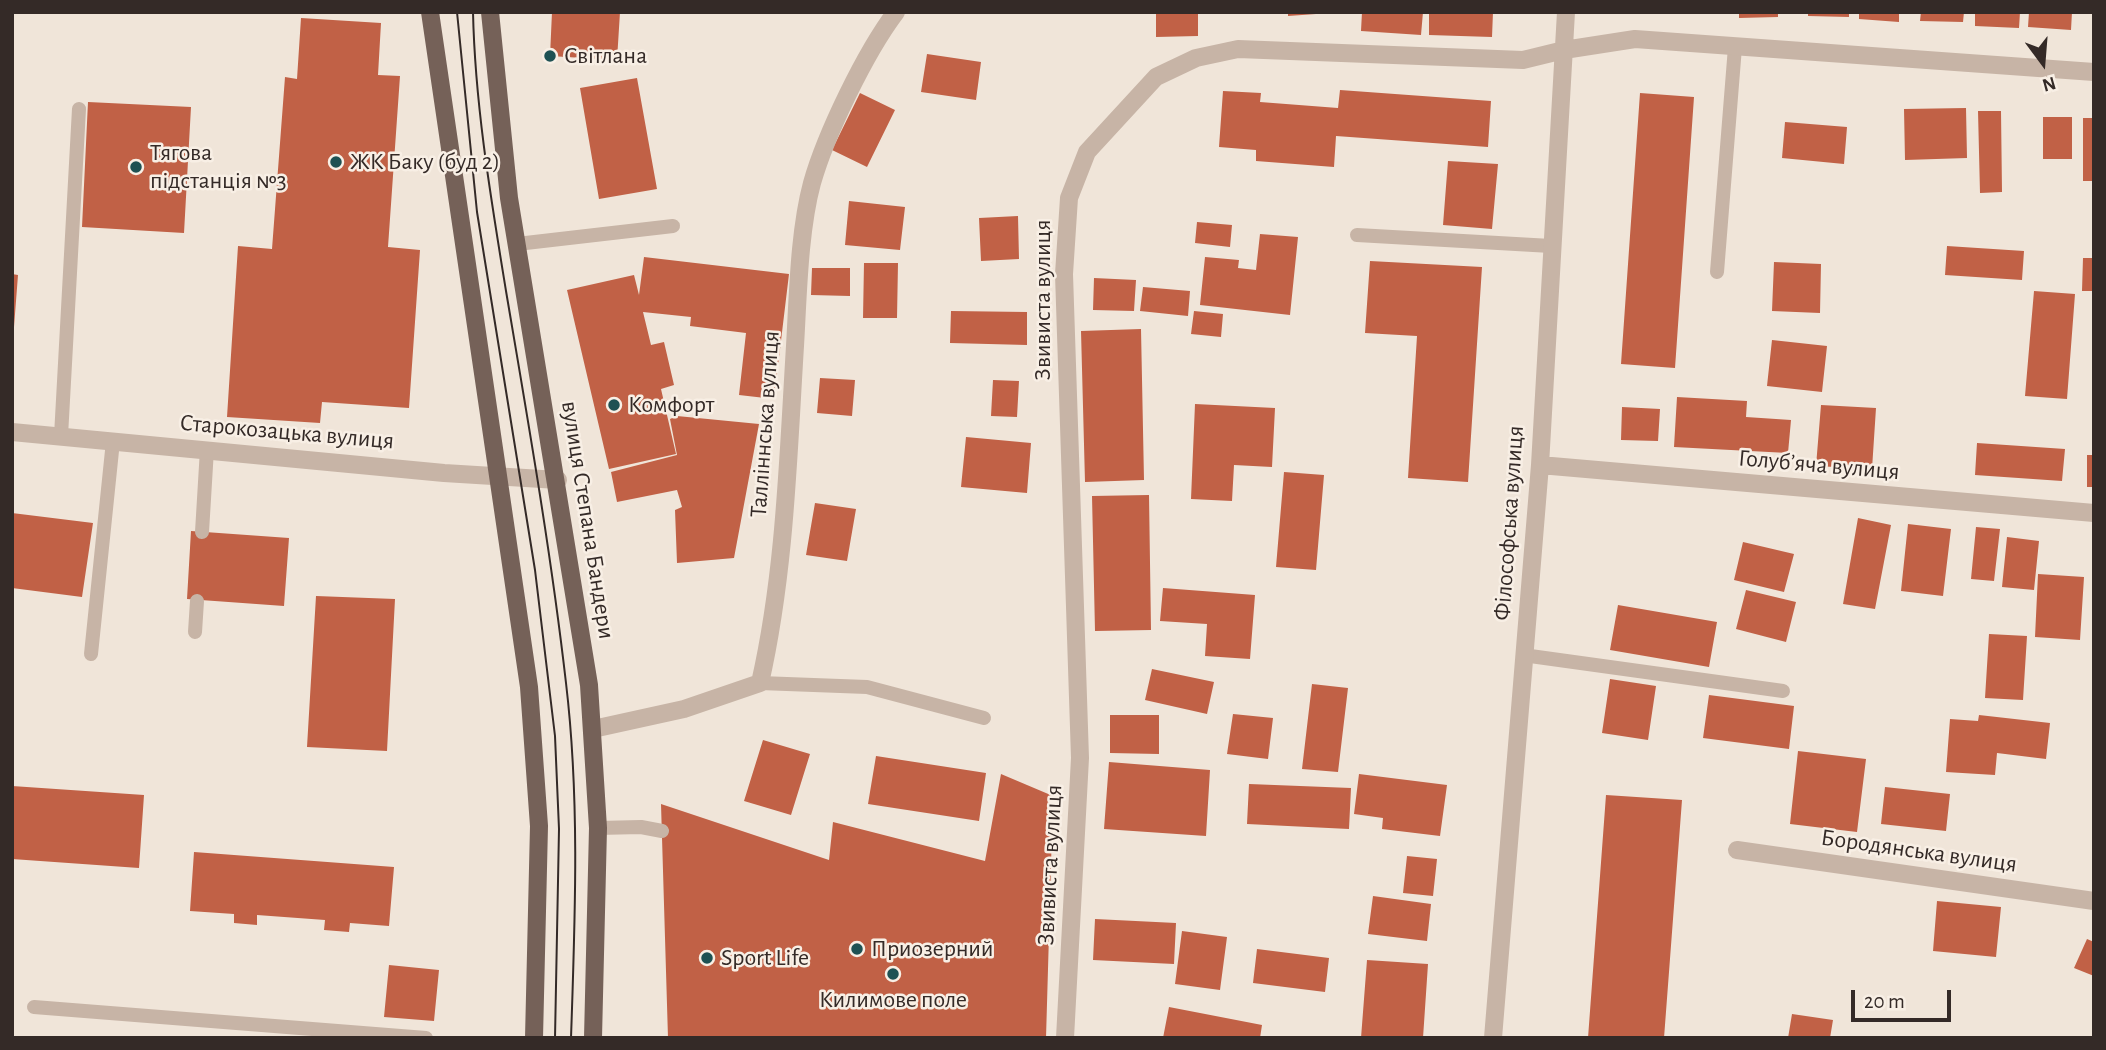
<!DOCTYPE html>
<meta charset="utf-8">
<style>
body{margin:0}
#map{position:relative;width:2106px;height:1050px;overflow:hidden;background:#f0e5d9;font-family:"Alegreya Sans",sans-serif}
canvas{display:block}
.frame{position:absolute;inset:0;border:14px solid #342a27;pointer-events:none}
.north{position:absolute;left:2008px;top:28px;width:70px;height:70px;-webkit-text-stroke:5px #f8efe5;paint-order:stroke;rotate:164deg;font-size:19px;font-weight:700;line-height:28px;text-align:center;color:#342a27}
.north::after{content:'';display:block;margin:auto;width:24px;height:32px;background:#342a27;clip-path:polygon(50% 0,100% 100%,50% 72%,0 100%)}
.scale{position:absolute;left:1851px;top:990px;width:100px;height:32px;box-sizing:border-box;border:4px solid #342a27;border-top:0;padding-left:9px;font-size:21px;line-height:24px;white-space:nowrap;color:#342a27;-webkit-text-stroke:5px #f8efe5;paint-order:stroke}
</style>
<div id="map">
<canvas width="2106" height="1050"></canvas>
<div class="frame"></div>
<div class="north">N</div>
<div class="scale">20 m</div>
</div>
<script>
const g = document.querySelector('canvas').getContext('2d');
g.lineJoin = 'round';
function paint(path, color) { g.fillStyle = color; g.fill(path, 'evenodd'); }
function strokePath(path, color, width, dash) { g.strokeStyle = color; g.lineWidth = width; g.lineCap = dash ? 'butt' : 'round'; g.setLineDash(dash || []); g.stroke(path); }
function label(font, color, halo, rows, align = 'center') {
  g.font = font + ' "Alegreya Sans",sans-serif'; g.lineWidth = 5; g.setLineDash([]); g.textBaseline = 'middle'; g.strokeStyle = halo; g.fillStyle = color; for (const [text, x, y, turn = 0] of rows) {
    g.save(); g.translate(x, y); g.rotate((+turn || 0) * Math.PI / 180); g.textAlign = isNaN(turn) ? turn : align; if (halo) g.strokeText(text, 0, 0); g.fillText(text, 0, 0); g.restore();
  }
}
paint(new Path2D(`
 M552,12h68l-3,48 -67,-4z
 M1156,12h42v24l-42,1z
 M1288,12h28v2l-28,2z
 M1362,12h61l-2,23 -60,-4z
 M1429,12h64l-1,25 -63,-2z
 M1739,12h39v5l-39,1z
 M1808,12h41v5l-41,-1z
 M1859,12h40v10l-40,-3z
 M1921,12h43l-1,10 -43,-1z
 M1975,12h45l-1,16 -44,-2z
 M2029,12h43l-1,18 -43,-3z
 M301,18l80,5 -3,52 22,1 -12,171 32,3 -11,158 -87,-6 -2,21 -93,-6 11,-171 34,3 13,-172 12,2z
 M927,54l54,8 -5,38 -55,-8z
 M637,78l20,111 -58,10 -19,-111z
 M1340,90l151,11 -3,46 -152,-11 -2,31 -78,-6v-11l-37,-3 4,-56 38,2 -1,9 78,6z
 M860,93l35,17 -28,57 -35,-17z
 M1640,93l54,4 -19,271 -54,-4z
 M88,102l103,5 -7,126 -102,-6z
 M1966,108l1,50 -62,2 -1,-51z
 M1978,111h23l1,81 -22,1z
 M2043,117h29v42h-29z
 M2083,118h11v63h-11z
 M1785,122l62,5 -3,37 -62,-6z
 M1448,161l50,3 -6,65 -49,-4z
 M849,201l56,6 -5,43 -55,-5z
 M1018,216l1,43 -38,2 -2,-43z
 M1197,222l35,3 -2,22 -35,-4z
 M1260,234l38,3 -8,78 -90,-10 5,-48 34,3 -1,8 18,2z
 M1947,246l77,5 -2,29 -77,-5z
 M644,257l145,17 -15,125 -35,-4 7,-62 -56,-7 1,-9 -48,-5 8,33 13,-3 10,43 -13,4 15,65 -67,15 -42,-179 67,-15 5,20z
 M2083,258h11v33h-12z
 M1370,261l112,6 -14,215 -60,-4 9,-142 -52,-3z
 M1774,262l47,2 -1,49 -48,-2z
 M864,263h34l-1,55h-34z
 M812,268h38v28l-39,-1z
 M12,274l6,1 -4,52h-2z
 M1094,278l42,2 -2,31 -41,-1z
 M1143,287l47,4 -2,25 -48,-5z
 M2034,291l41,3 -8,105 -42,-3z
 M951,311l76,1v33l-77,-2z
 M1194,311l29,3 -2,23 -30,-3z
 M1141,329l3,151 -59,2 -4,-151z
 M1772,340l55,6 -5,46 -55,-6z
 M820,378l35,2 -3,36 -35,-3z
 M993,380l26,1 -2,36 -26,-1z
 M1677,397l70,4 -1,16 45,3 -3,33 -114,-6z
 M1195,404l80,4 -3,59 -38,-2 -2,36 -41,-2z
 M1821,405l55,3 -4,61 -56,-3z
 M1622,407l38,2 -2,32 -37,-1z
 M677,416l82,8 -25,134 -57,5 -2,-53 7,-3 -5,-17 -60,12 -6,-30 66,-17 -7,-36z
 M966,437l65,6 -4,50 -66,-6z
 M1977,443l88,6 -3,32 -87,-6z
 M2087,455h7v32h-7z
 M1284,472l40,3 -8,95 -40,-3z
 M1149,495l2,135 -56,1 -3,-135z
 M815,503l41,6 -9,52 -41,-6z
 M12,513l81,10 -11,74 -70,-9z
 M1858,518l33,7 -16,84 -32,-5z
 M1908,524l43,5 -8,67 -42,-5z
 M1976,527l24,2 -6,52 -23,-2z
 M191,531l98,7 -5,68 -97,-7z
 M2007,537l32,4 -5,49 -32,-3z
 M1743,542l51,12 -10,38 -50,-12z
 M2038,574l46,3 -4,63 -45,-3z
 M1163,588l92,7 -5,64 -45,-3 2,-32 -47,-3z
 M1746,590l50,12 -10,40 -50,-13z
 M316,596l79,3 -8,152 -80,-4z
 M1618,605l99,17 -8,45 -99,-17z
 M1989,634l38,2 -4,64 -38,-2z
 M1152,669l62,13 -7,32 -62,-14z
 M1610,679l46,7 -8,54 -46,-7z
 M1312,684l36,4 -10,84 -36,-3z
 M1709,695l85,11 -5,43 -86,-11z
 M1233,714l40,4 -5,41 -41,-5z
 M1110,715h49v39l-49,-1z
 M1979,715l71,8 -4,36 -49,-6 -2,22 -49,-3 4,-53 28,2z
 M763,740l47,14 -19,61 -47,-14z
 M1798,751l68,8 -9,73 -67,-8z
 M876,756l110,17 -7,48 -111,-17z
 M1109,762l101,8 -4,66 -102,-7z
 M1001,774l52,22 -7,242h-378l-7,-234 168,56 4,-38 152,39z
 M1359,774l88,11 -7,51 -58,-7 1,-11 -29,-4z
 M1249,784l102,4 -2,41 -102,-5z
 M12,786l132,9 -5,73 -127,-9z
 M1885,787l65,7 -4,37 -65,-7z
 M1606,795l76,5 -18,238h-76z
 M194,852l200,15 -5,59 -39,-3 -1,9 -25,-2 1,-10 -68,-5v10l-23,-2v-9l-44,-3z
 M1407,856l30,3 -4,37 -30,-3z
 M1373,896l58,8 -4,37 -59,-7z
 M1937,901l64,6 -5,50 -63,-6z
 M1095,919l81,4 -2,41 -81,-4z
 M1182,931l45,6 -7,53 -45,-6z
 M2087,939l7,3v34l-20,-8z
 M1257,949l72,9 -4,34 -72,-9z
 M1367,960l61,4 -5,74h-62z
 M389,965l50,5 -5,51 -50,-4z
 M1169,1007l93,18 -2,13h-97z
 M1792,1014l41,6 -3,18h-42z`), '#c16146');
strokePath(new Path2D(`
 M1357,235l194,11
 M517,244l156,-18
 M1717,272l18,-225
 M61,436l18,-327
 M202,532l5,-83
 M195,632l2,-31
 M91,654l22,-213
 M1523,655l260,36
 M760,683l107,4 117,31
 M598,828l43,-1 21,4
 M34,1007l392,31`), '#c7b4a6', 14);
strokePath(new Path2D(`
 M1540,465l554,48
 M593,729l91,-20 76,-26c25,-110 28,-224 35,-337 3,-50 4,-115 17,-163 14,-49 53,-130 84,-171
 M1737,850l357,51
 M1065,1038l15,-280 -16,-484 5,-76 18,-46 69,-75 40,-19 42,-9 285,11 41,-10 71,-11 459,33
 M1493,1038l47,-573 26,-453`), '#c7b4a6', 18);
strokePath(new Path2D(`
 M12,432l432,41 114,7`), '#c7b4a6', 18);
strokePath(new Path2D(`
 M430,12l99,675 10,139 -5,212
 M490,12l19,186 80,487 9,143 -5,210`), '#756158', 18);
strokePath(new Path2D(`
 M457,12l20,200 58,358 20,166 4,93 -4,209
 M473,12c2,93 18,187 33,279 22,130 45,261 60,392 14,118 9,237 5,355`), '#342a27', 2);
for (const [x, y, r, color] of [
 [550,56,7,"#1e5153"],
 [336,162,7,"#1e5153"],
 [136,167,7,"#1e5153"],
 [614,405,7,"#1e5153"],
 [857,949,7,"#1e5153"],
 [707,958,7,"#1e5153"],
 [893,974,7,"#1e5153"]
]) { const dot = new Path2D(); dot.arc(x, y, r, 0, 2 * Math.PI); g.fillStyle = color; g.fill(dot); strokePath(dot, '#f8efe5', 2.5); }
label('24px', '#342a27', '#f8efe5', [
 ["Світлана",564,56],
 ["Тягова",150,153],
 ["пiдстанцiя №3",150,181],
 ["ЖК Баку (буд 2)",350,162],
 ["Комфорт",628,405],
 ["Приозерний",871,949],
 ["Sport Life",721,958],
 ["Килимове поле",893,1000,"center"]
], 'left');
label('24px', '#342a27', '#f8efe5', [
 ["Звивиста вулиця",1043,300,-90],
 ["Талліннська вулиця",765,424,-86],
 ["Старокозацька вулиця",287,432,5],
 ["Голубʼяча вулиця",1819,465,5],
 ["вулиця Степана Бандери",588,520,81],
 ["Філософська вулиця",1509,523,-86],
 ["Бородянська вулиця",1919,851,8],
 ["Звивиста вулиця",1050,865,-87]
]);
</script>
